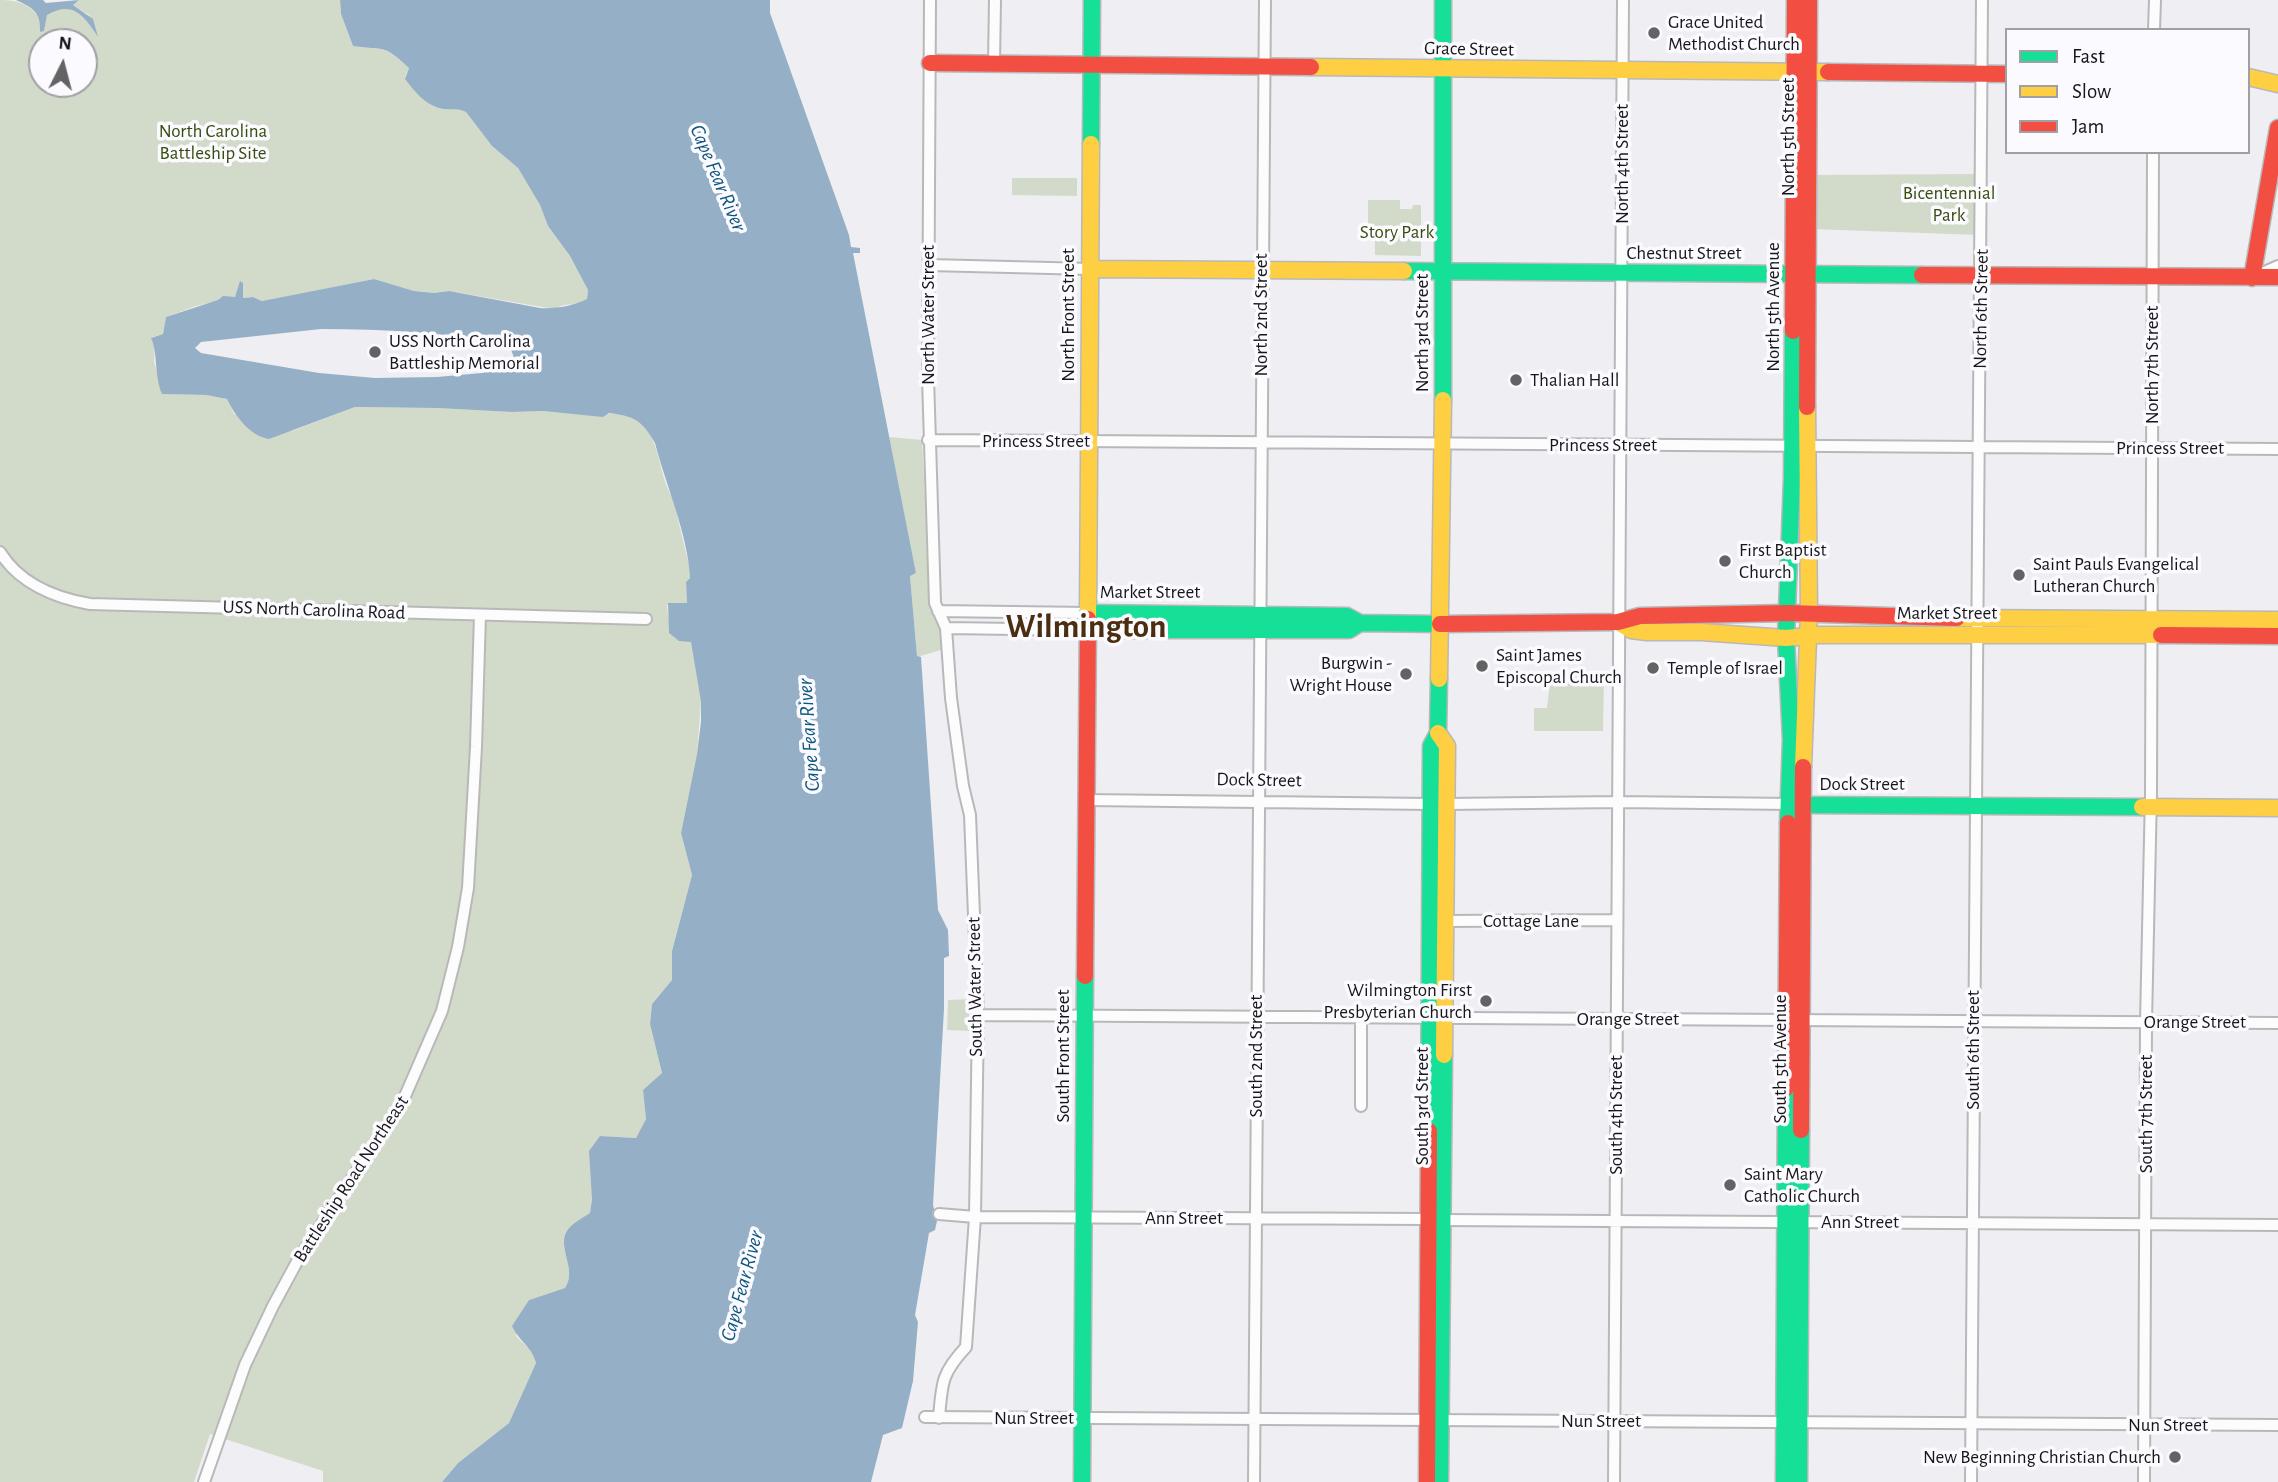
<!DOCTYPE html>
<style>
body{margin:0}
#map{position:relative;width:2278px;height:1482px;overflow:hidden;background:#efeef2;font-family:"Alegreya Sans",sans-serif}
canvas{display:block}
.legend{position:absolute;left:2005px;top:28px;width:245px;height:126px;box-sizing:border-box;background:#fbfaff;border:2px solid #a09fa3;margin:0;padding:9px 12px;list-style:none;font-size:21px;color:#171719}
.legend li{display:flex;align-items:center;gap:14px;height:35px}
.legend b{width:35px;border:2px solid #a09fa3}
.north{position:absolute;left:28px;top:28px;width:70px;height:70px;box-sizing:border-box;background:#fbfaff;border:2px solid #a09fa3;border-radius:50%;rotate:6deg;font-size:19px;font-weight:700;line-height:28px;text-align:center;color:#171719}
.north::after{content:'';display:block;margin:auto;width:24px;height:32px;background:#636265;clip-path:polygon(50% 0,100% 100%,50% 72%,0 100%)}
</style>
<div id="map">
<canvas width="2278" height="1482"></canvas>
<ul class="legend">
<li><b style="height:9px;background:#16e098"></b>Fast</li>
<li><b style="height:9px;background:#ffcf43"></b>Slow</li>
<li><b style="height:9px;background:#f24e42"></b>Jam</li>
</ul>
<div class="north">N</div>
</div>
<script>
const g = document.querySelector('canvas').getContext('2d');
g.lineJoin = 'round';
function paint(path, color) { g.fillStyle = color; g.fill(path, 'evenodd'); }
function strokePath(path, color, width, dash) { g.strokeStyle = color; g.lineWidth = width; g.lineCap = dash ? 'butt' : 'round'; g.setLineDash(dash || []); g.stroke(path); }
function label(font, color, halo, rows, align = 'center') {
  g.font = font + ' "Alegreya Sans",sans-serif'; g.lineWidth = 7; g.setLineDash([]); g.textBaseline = 'middle'; g.strokeStyle = halo; g.fillStyle = color; for (const [text, x, y, turn = 0] of rows) {
    g.save(); g.translate(x, y); g.rotate((+turn || 0) * Math.PI / 180); g.textAlign = isNaN(turn) ? turn : align; if (halo) g.strokeText(text, 0, 0); g.fillText(text, 0, 0); g.restore();
  }
}
paint(new Path2D(`
 M0,0c18,0 30,4 41,20l-1,11h4l3,-17c25,-14 37,1 50,21l-8,-20 -16,-10 6,-5h261l1,14 12,32c33,5 29,-3 56,22l-4,9 42,32h13l6,3 26,34 26,22 22,37 8,21 22,30 18,34 -1,10c-11,5 -23,3 -33,9l-105,-18 -15,2 -20,-2 -40,-12 -111,22 -10,-4 -10,1v-15l-8,14 -39,9 -30,11 -3,17 -11,3 3,7 -1,18 11,32 41,1 21,4 7,15 58,17 63,-24 82,1 75,4 31,-1 60,5c7,-4 13,-3 21,-1 39,8 31,57 49,83l16,68 1,12 -4,4 1,21 -20,2 1,11 23,25 10,61 -4,52 -16,79 11,42 -20,76v29l-20,24 -2,20 12,49 -19,17 3,29 -10,19 -36,-2 -10,77c-6,4 -14,8 -19,13 -19,17 8,42 -6,62l-36,12 -13,36 18,18 2,9 -27,60 -51,40 -16,19h-119v-11l-113,-37 -16,48h-194zM42,42h42v42h-42z
 M1980,174v61l-169,-6v-54z
 M1012,178h65v18l-65,-1z
 M1368,200h32v9h12l1,-4h8v51l-46,-1v-29h-7z
 M889,437l33,3 9,165 11,25 -1,20 -24,7 -7,-82 6,-2z
 M1559,675h45l-1,56h-69v-23h13l3,-25z
 M972,999l-1,32 -24,-1 1,-30z`), '#d2dbc9');
paint(new Path2D(`
 M16,0h27l3,3 33,-3 -6,5 20,14 5,18c-14,-21 -25,-37 -51,-22l-3,16 -4,1c1,-20 -7,-24 -24,-32z
 M340,0h430v13l79,222 2,12 9,1v5h-7l63,320 -6,3 7,80 4,1 17,253 10,20 1,26 -5,2v51l-11,196 4,16 -2,9 -6,3 -14,82 3,7 -5,59 -11,47 -19,7 -12,47h-429l16,-19 51,-40 27,-60c-3,-15 -18,-23 -24,-37l17,-26 36,-12c14,-20 -13,-45 6,-62 5,-5 13,-9 19,-13l2,-14 -3,-48 11,-15 36,2 10,-19 -3,-29 19,-17 -12,-49 2,-20 20,-24v-29l20,-76 -11,-42 16,-79 4,-32v-20l-10,-60 -12,-1 -10,-8 -1,-30h19l-1,-21 4,-4c-2,-44 -24,-92 -35,-135 -13,-23 -21,-27 -46,-30l-6,4 -60,-6 -31,1 -75,-4 -82,-1 -86,32c-19,-3 -34,-23 -42,-40l-21,-4 -44,-1c-8,-19 -4,-42 -11,-56l12,-4 3,-17 52,-17 5,-4 12,1 5,-16 3,2v15l10,-1 9,4 112,-22 40,12 20,2 15,-2 91,17c15,1 33,-2 47,-9l1,-9 -18,-34 -22,-30 -8,-21 -22,-37 -26,-22 -26,-34c-7,-4 -14,-2 -22,-3 -18,-3 -28,-16 -39,-30l4,-11c-27,-25 -23,-17 -56,-22l-12,-32zM321,329c64,0 126,3 189,17l4,12 -5,9 -27,6 -45,4 -62,1 -56,-5 -118,-20 -6,-5 6,-6z`), '#95b0c6');
const street = new Path2D(`
 M930,0l-2,378 7,225 11,25 5,70 12,88 7,29 8,200 -3,202 -9,130c-25,27 -24,36 -27,71
 M2154,30l1,-30
 M994,64l1,-64
 M929,265l161,4
 M2260,274l18,-8
 M928,440l1350,9
 M0,552c19,31 55,46 90,52l556,15
 M938,611l149,2
 M946,628l141,2
 M1086,800l345,4
 M1446,804l171,-2 175,2
 M1445,921l172,-1
 M978,1015l1300,8
 M1361,1106v-89
 M939,1214l36,3 454,2
 M1442,1220l836,5
 M925,1417l1353,8
 M204,1482l41,-117 28,-59 26,-48 103,-155 40,-92 16,-64 10,-59 8,-141 4,-132
 M1254,1482l11,-1482
 M1614,1482l9,-1482
 M1971,1482c3,-494 8,-988 11,-1482
 M2144,1482l2,-460 5,-229 2,-641`);
const fast = new Path2D(`
 M1443,0v400
 M1091,144l1,-144
 M1404,271l518,4
 M1087,613l260,3 13,7 80,1
 M1087,630h262l11,-7
 M1802,805l340,2
 M1788,823l3,-84 -5,-101 6,-159 1,-148
 M1429,1131l2,-385 7,-13 1,-54
 M1082,1482l3,-506
 M1440,1482l4,-427
 M1784,1482l2,-394
 M1799,1482l2,-352`);
const slow = new Path2D(`
 M1311,67l517,5
 M2248,77l30,7
 M1090,269l314,2
 M1957,618l321,2
 M1088,619l3,-475
 M1618,622l13,8 16,2h54l85,6 32,-3h343
 M1439,679l4,-279
 M1438,733l9,13 -3,309
 M1803,767l6,-154 -2,-206
 M2142,807l136,1`);
const jam = new Path2D(`
 M930,63l381,4
 M1828,72l179,2
 M1922,275l356,2
 M2252,278l26,-150
 M1793,331l2,-331
 M1807,407l2,-407
 M1440,624l178,-2 22,-6 148,-3 169,5
 M2161,635l117,1
 M1085,976l3,-357
 M1786,1088l2,-265
 M1801,1130l2,-363
 M1427,1482l2,-351`);
strokePath(street, '#b8b8ba', 14);
strokePath(fast, '#b8b8ba', 19);
strokePath(slow, '#b8b8ba', 19);
strokePath(jam, '#b8b8ba', 19);
strokePath(street, '#fdfcfd', 10);
strokePath(fast, '#16e098', 16);
strokePath(slow, '#ffcf43', 16);
strokePath(jam, '#f24e42', 16);
for (const [x, y, r, color] of [
 [1654,33,7,"#636265"],
 [375,352,7,"#636265"],
 [1516,380,7,"#636265"],
 [1725,561,7,"#636265"],
 [2019,575,7,"#636265"],
 [1482,666,7,"#636265"],
 [1653,668,7,"#636265"],
 [1406,674,7,"#636265"],
 [1486,1001,7,"#636265"],
 [1730,1185,7,"#636265"],
 [2175,1457,7,"#636265"]
]) { const dot = new Path2D(); dot.arc(x, y, r, 0, 2 * Math.PI); g.fillStyle = color; g.fill(dot); strokePath(dot, '#fbfaff', 2.5); }
label('19px', '#171719', '#fbfaff', [
 ["Grace United",1668,22],
 ["Methodist Church",1668,44],
 ["USS North Carolina",389,341],
 ["Battleship Memorial",389,363],
 ["Thalian Hall",1530,380],
 ["First Baptist",1739,550],
 ["Church",1739,572],
 ["Saint Pauls Evangelical",2033,564],
 ["Lutheran Church",2033,586],
 ["Saint James",1496,655],
 ["Episcopal Church",1496,677],
 ["Burgwin -",1392,663,"right"],
 ["Wright House",1392,685,"right"],
 ["Temple of Israel",1667,668],
 ["Wilmington First",1472,990,"right"],
 ["Presbyterian Church",1472,1012,"right"],
 ["Saint Mary",1744,1174],
 ["Catholic Church",1744,1196],
 ["New Beginning Christian Church",2161,1457,"right"]
], 'left');
label('19px', '#171719', '#fbfaff', [
 ["Grace Street",1469,49,1],
 ["North 5th Street",1788,137,-90],
 ["North 4th Street",1622,164,-90],
 ["Chestnut Street",1684,253],
 ["North 5th Avenue",1773,307,-90],
 ["North 6th Street",1981,309,-89],
 ["North Water Street",928,315,-90],
 ["North Front Street",1068,315,-90],
 ["North 2nd Street",1261,315,-90],
 ["North 3rd Street",1422,333,-90],
 ["North 7th Street",2152,365,-90],
 ["Princess Street",1036,441],
 ["Princess Street",1603,445],
 ["Princess Street",2170,448],
 ["Market Street",1150,592],
 ["USS North Carolina Road",314,610,2],
 ["Market Street",1947,613],
 ["Dock Street",1259,780,1],
 ["Dock Street",1862,784],
 ["Cottage Lane",1531,921],
 ["South Water Street",975,987,-91],
 ["Orange Street",1628,1019],
 ["Orange Street",2195,1022],
 ["South 6th Street",1973,1050,-90],
 ["South Front Street",1063,1056,-90],
 ["South 2nd Street",1256,1056,-90],
 ["South 5th Avenue",1780,1059,-90],
 ["South 3rd Street",1422,1106,-90],
 ["South 7th Street",2146,1114,-90],
 ["South 4th Street",1616,1115,-90],
 ["Battleship Road Northeast",351,1179,-57],
 ["Ann Street",1184,1218],
 ["Ann Street",1860,1222],
 ["Nun Street",1034,1418],
 ["Nun Street",1601,1421],
 ["Nun Street",2168,1425]
]);
label('19px', '#354d0d', '#fbfaff', [
 ["North Carolina",213,131],
 ["Battleship Site",213,153],
 ["Bicentennial",1949,193],
 ["Park",1949,215],
 ["Story Park",1397,232]
]);
label('italic 21px', '#0f567e', '#fbfaff', [
 ["Cape Fear River",718,178,67],
 ["Cape Fear River",809,735,-94],
 ["Cape Fear River",742,1286,-75]
]);
label('bold 33px', '#4a2e0f', '#fbfaff', [
 ["Wilmington",1086,627]
]);
</script>
